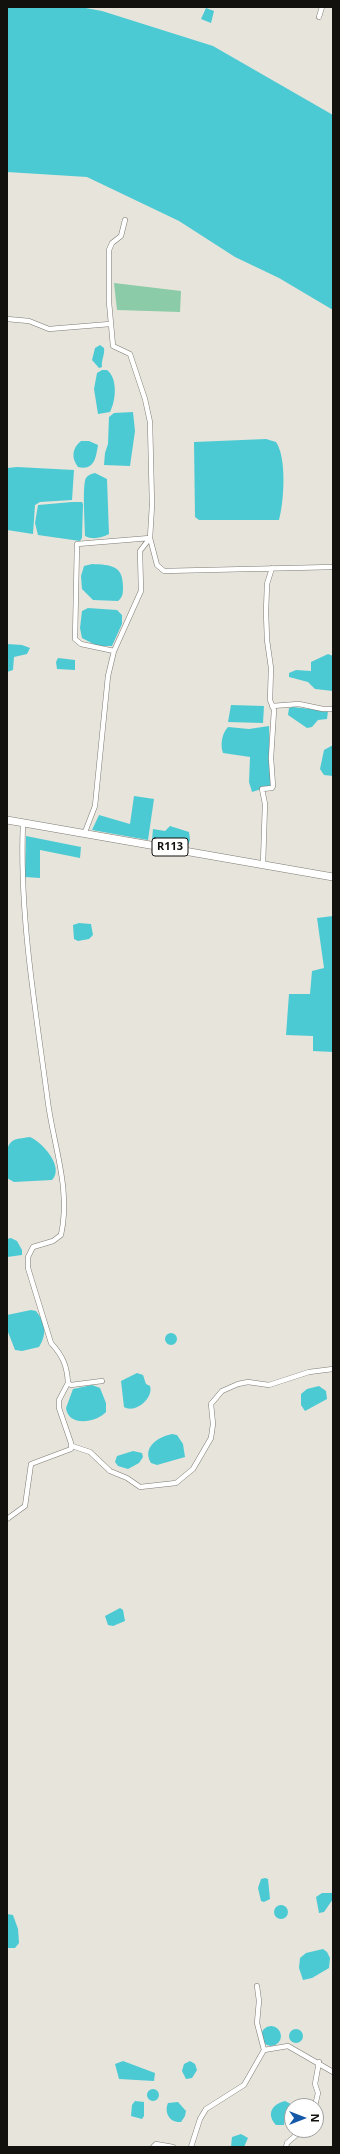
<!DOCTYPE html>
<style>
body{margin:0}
#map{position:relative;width:340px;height:2154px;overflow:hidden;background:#e7e4db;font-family:"Noto Sans",sans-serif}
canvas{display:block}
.frame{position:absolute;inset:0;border:8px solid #12110e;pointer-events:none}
.north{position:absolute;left:284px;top:2098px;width:40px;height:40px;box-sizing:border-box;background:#fff;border:1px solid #a0a09f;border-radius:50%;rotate:90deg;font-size:11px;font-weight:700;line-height:16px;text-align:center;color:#12110e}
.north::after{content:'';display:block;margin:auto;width:14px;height:18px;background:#1558a8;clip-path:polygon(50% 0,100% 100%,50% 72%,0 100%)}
</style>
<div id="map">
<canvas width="340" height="2154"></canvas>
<div class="frame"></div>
<div class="north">N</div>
</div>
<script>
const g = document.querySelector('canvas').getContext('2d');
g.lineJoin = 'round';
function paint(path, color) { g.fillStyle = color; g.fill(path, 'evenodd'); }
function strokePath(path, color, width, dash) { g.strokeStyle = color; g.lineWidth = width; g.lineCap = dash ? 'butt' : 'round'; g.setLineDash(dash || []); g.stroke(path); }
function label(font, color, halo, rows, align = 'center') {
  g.font = font + ' "Noto Sans",sans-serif'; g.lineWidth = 3; g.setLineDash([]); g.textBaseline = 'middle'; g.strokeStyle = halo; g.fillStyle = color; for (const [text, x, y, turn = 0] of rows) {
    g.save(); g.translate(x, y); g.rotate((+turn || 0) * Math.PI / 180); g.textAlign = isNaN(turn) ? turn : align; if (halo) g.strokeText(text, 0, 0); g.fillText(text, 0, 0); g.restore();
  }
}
paint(new Path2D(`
 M114,283l67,8 -1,21 -63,-2z`), '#8ccba7');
paint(new Path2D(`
 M7,7h73l22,4 111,35 120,69v195l-54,-32 -44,-21 -56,-36 -92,-44 -80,-5z
 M206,8l8,3 -3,12 -10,-4z
 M100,345l4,3c1,7 -3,12 -2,19l-3,1 -7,-8 3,-12z
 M102,370h5c11,8 9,31 3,42l-12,2 -4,-25 3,-16z
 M133,412l2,19 -5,35 -26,-1 1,-12 3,-9 1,-27 5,-4z
 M266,439l10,3c11,16 8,60 3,78h-80l-4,-3 -1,-75z
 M81,441h8l9,4c-2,13 -4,26 -20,22 -7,-9 -6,-19 3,-26z
 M17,467l57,3 -2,30 -32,2 -5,3 -2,29 -26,-4v-62z
 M95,473l12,6 2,55c-8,4 -16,6 -24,2 0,-11 -3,-52 1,-58 2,-3 5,-4 9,-5z
 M72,502h10l1,2 -1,34 -2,3 -42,-6 -3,-12 3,-18z
 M92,564c19,1 31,1 31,23 0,6 0,10 -5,14l-25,-1 -11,-11 -1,-13 3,-10z
 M88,608l29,2 5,5v9l-10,22h-15l-15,-8 -2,-10 2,-17z
 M7,644l15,1 8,3 -3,6 -13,3 -1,13 -6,2z
 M328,654l5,2v35l-18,-2 -7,-7 -19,-5v-4l7,-3 15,1v-9z
 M58,658l17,2v10l-18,-1 -1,-7z
 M231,705l33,1 -1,17 -35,-1z
 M293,707l35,4 -1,8 -9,1 -6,7 -5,1 -19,-13 1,-7z
 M269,726l2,60 -19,6 -3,-10 1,-25 -27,-4c-3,-8 -1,-20 5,-26l21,2z
 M333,745v31l-9,-1 -4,-6 4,-19z
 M134,796l20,3 -6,41 -56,-10 7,-15 31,9z
 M170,826l19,6 1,8 -2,5 -9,1 -27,-6 1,-11 12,2z
 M26,836l55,11 -1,11 -40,-8v28l-15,-1z
 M333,916v136l-20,-1v-15l-27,-1 3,-41h21l2,-23 12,-3 -7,-50z
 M79,923l12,1 2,11 -4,4 -11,2 -4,-2 -1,-14z
 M30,1137c12,5 35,30 22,43l-38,2 -7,-4c-1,-10 -4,-33 7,-38 5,-2 11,-2 16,-3z
 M11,1238l6,3 5,9v5l-15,2v-18z
 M31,1310l5,1c10,12 11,23 3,36l-17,4 -7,-1 -7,-18 -1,-17z
 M165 1339a6 6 0 1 1 12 0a6 6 0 1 1-12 0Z
 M137,1373l6,2 3,9 4,2c4,12 -15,28 -26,21l-3,-26z
 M92,1385l8,3 6,15v9c-10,11 -38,15 -40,-4l7,-19z
 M319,1386l7,5 1,8 -22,12 -4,-6v-11l6,-5z
 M172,1434l5,1 6,9 2,13 -28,8 -6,-2c-9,-15 6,-26 21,-29z
 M133,1451l9,2 1,4 -4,6 -11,6 -10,-3 -3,-4 2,-6z
 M120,1608l3,2 2,11 -12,5 -5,-1 -3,-9z
 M265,1878l3,1 2,20 -6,3 -3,-1 -3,-13 3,-9z
 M322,1893h11v6l-9,13 -5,1 -3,-16z
 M274 1912a7 7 0 1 1 14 0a7 7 0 1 1-14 0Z
 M7,1914l6,1 5,14 1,14 -4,5h-8z
 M323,1949l4,3 3,6 -1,10 -17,10 -9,2 -4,-12 1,-10 6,-5z
 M261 2036a10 10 0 1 1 20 0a10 10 0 1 1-20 0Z
 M289 2036a7 7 0 1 1 14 0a7 7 0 1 1-14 0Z
 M123,2061l32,12 -1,8 -35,-2 -4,-15z
 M190,2061l5,3 2,6 -5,8 -6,1 -4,-8 2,-7z
 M147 2095a6 6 0 1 1 12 0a6 6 0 1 1-12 0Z
 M135,2101l9,1v14l-2,3 -11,-3 1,-11z
 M285,2101l6,3c0,7 -6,13 -7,21h-8c-10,-11 -4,-21 9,-24z
 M178,2102l8,9 -1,5 -4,6c-12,1 -17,-10 -13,-19z
 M241,2134l7,4 -4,9h-13l1,-10z`), '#4ccad3');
const minor = new Path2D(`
 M319,17l3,-10
 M7,319l22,2 20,8 61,-5
 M150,538l7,27 7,6 169,-4
 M114,651l-33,-7 -6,-5 2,-95 73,-6 2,-33 -2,-83 -5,-23 -15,-45 -17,-8 -4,-44v-52l3,-7 9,-7 4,-16
 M272,706l27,-2 24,5h10
 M23,823c-4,94 13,188 25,280 6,44 23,87 13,132l-8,6 -20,6 -5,10v11l23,75c12,13 16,23 17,40l3,2 31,-4
 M85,832l10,-26 13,-130 6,-25 27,-60 -1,-40 10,-13
 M263,864l2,-60 -3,-15 10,-1 1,-2 -2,-28 3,-48 -4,-10 1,-32 -4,-28 -1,-28 1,-28 5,-16
 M72,1446l18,6 20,19 17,7 13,9 36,-4 17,-14 18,-31 2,-14 -2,-20 11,-13 16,-7 10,-2 21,3 40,-13 24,-3
 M7,1519l18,-13 6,-42 40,-15v-6l-12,-35v-8l9,-17
 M257,1986l2,15 -2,22 7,27
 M315,2106l3,-13 -3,-9 4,-22
 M153,2147l3,-3 17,3
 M191,2147l9,-28 6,-10 38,-24 20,-35 24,-4 45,26
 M286,2147l1,-4 15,-13`);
const primary = new Path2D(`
 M7,820l326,57`);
strokePath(minor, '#7e7b73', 5.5);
strokePath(primary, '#7e7b73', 8);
strokePath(minor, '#fff', 4.5);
strokePath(primary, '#fff', 7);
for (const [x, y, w] of [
 [170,847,36]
]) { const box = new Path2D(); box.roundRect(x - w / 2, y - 9, w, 18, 3); g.fillStyle = '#fff'; g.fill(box); strokePath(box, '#12110e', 1); }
label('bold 11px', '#12110e', null, [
 ["R113",170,847]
]);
</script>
